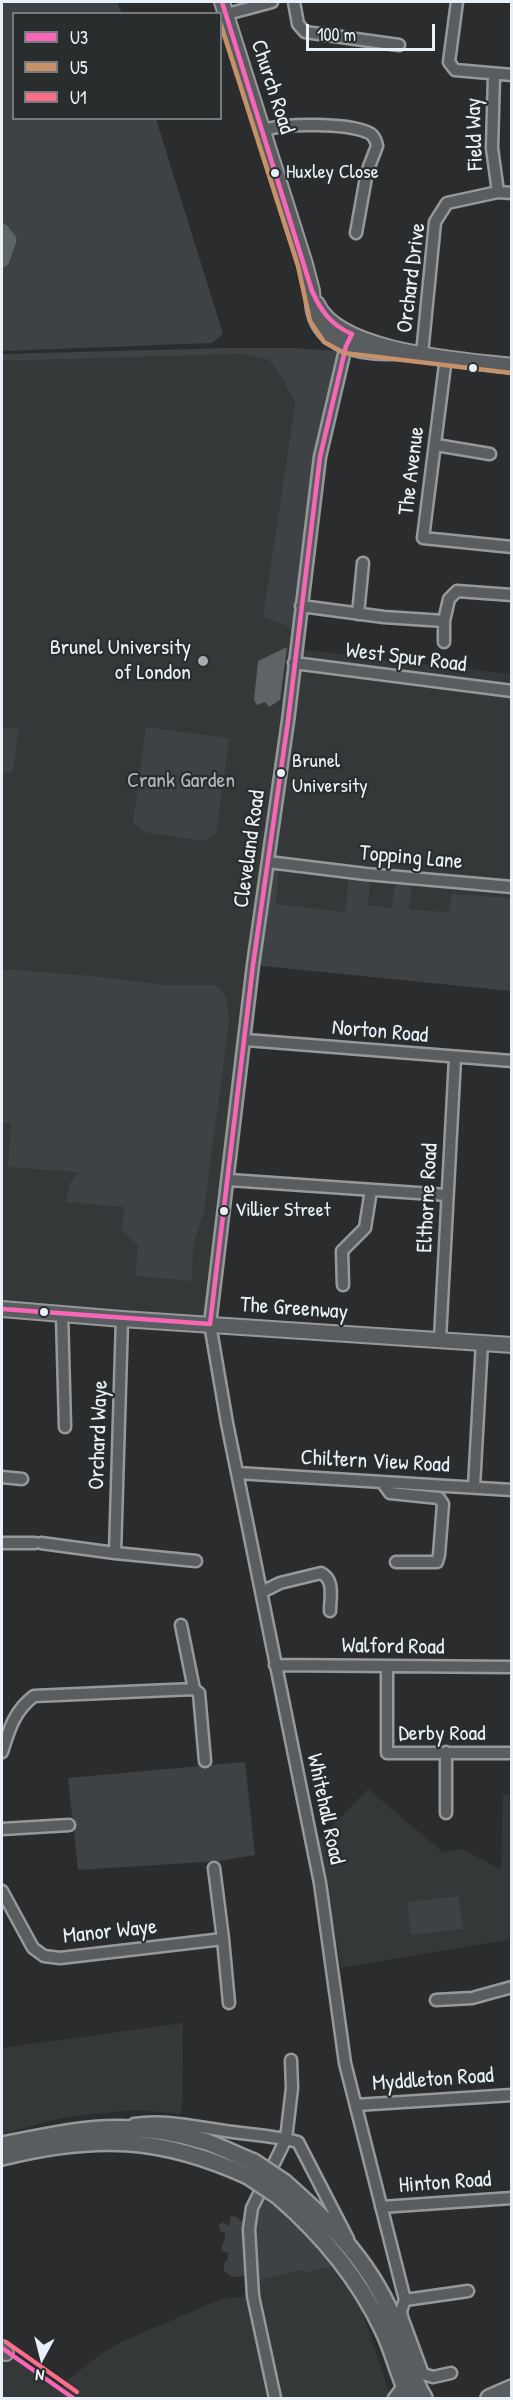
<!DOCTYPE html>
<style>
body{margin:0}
#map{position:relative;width:513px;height:2400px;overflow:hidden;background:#2b2c2d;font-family:"Patrick Hand",sans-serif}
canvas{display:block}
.frame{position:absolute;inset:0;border:3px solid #e8f1f8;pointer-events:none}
.legend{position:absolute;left:12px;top:12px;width:210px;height:108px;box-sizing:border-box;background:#2a2d2e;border:2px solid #767b7f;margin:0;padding:8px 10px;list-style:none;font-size:18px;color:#e8f1f8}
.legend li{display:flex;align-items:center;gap:12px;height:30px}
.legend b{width:30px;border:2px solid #767b7f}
.north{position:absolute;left:12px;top:2328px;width:60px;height:60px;-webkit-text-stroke:4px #2a2d2e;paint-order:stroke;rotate:187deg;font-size:16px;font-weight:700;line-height:24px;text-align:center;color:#e8f1f8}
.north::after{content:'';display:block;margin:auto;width:21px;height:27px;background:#e8f1f8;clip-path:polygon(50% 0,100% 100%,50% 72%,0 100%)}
.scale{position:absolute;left:306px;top:24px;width:129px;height:27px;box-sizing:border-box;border:3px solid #e8f1f8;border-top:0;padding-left:8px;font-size:18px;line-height:21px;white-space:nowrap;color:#e8f1f8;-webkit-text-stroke:4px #2a2d2e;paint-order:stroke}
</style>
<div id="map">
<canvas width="513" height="2400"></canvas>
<div class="frame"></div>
<ul class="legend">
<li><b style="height:8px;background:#fa66b7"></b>U3</li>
<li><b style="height:8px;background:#c7916a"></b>U5</li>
<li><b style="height:8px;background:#fb6d88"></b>U1</li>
</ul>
<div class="north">N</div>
<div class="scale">100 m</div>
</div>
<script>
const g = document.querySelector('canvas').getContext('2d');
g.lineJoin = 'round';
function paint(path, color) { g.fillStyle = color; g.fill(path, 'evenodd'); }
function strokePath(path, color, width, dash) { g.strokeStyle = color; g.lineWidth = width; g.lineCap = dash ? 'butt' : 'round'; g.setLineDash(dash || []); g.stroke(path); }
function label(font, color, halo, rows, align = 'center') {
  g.font = font + ' "Patrick Hand",sans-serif'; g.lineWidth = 4.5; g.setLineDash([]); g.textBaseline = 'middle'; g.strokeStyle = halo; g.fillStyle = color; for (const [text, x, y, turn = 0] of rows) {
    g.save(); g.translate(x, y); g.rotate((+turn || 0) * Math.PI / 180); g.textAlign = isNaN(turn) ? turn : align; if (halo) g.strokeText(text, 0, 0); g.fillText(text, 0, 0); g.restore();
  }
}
paint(new Path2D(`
 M244,354l25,6 13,18 13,25 -22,148 26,79 -2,19 214,25v228l-93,20 -156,-17 -52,419 -208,-15v-948z
 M368,1789l75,63 20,-3 38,21 2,-75h8v144l-170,29 -23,-128z
 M183,2023l-1,91 -48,-4 -68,7 -64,17v-86z
 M334,2266l28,45 29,87h-389v-48l58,40 9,-11 29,-23 21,-13 102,-44 33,-3 -1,-15 51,-11 1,3z`), '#353839');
paint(new Path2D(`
 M2,2h115l5,11 -108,1v104l142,1 67,215 -11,9 -210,8z
 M228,348h65l44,3 3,7 -41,272 -36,-13 32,-214 -13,-25 -13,-18 -25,-6 -242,7v-7z
 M2,727l17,2 -7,45 -10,-2z
 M146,727l83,11 -13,97 -13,6 -59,-9 -11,-9z
 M274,868l5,1 -3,35 69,8 4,-35 15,2 6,5 -2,21 24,3 2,-20 5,-5 12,2 -2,25 40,2 3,-18 59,4v93l-258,-26 8,-60 8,1z
 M3,969l89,7 72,9h52l10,11 3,25 -25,190 -11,34 -1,36 -57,-5 3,-31 -16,-14 2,-24 -58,-5 4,-19 9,-11 -71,-5 3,-44 -9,-1z
 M245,1762l10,93 -36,6 -141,9 -10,-92z
 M459,1896l4,33 -52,6 -4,-33z
 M264,2198l35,28 35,40 -30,7 -1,-3 -43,10c-3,-26 -9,-58 4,-82z
 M231,2216l6,1 6,6 4,53 -15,1 -8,-6v-8l4,-4v-6l-6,-2v-7l3,-3v-8l-5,-2 -1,-6 4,-3 6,4z`), '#3f4244');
paint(new Path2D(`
 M287,647l-7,53 -11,7 -4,-5 -8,3 -3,-5 4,-39z`), '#5e6365');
strokePath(new Path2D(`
 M2,231l7,9 -7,20`), '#5e6365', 15);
const street = new Path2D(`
 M294,2l4,22 7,8 94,13
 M457,2l-8,60 6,8 57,5
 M227,14l45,-12
 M494,75l-2,73 6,44
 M264,130c22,-7 81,-7 103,2 6,2 9,8 10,14l-10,26 -11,61
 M346,346l-26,111 -32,264 -35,244 -43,359 17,99 93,460 25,180 60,237
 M422,354l13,-132 12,-19 51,-11 14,1
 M446,357l-23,181 89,9
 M436,445l54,9
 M301,606l83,11 60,4 5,-22 8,-8 55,4
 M358,614l5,-51
 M444,642v-21
 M294,663l218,28
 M268,862l98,12 146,13
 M246,1040l266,21
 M229,1180l218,15
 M343,1285l-1,-34 23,-23 6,-38
 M62,1314l3,113
 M122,1319l-7,234 81,8
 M440,1339l15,-281
 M237,1473l275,17
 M2,1477l20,2
 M382,1482l8,11 49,5 4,6 -4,51 -2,7h-41
 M474,1487l8,-145
 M2,1543h33
 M41,1543l74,10
 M262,1592l18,-9 41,-10c14,7 9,24 9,38
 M181,1625l13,64
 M275,1665l237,2
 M387,1667v86h125
 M2,1752c7,-22 12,-41 32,-56l160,-7 5,4 6,68
 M446,1752v61
 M2,1829l67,-4
 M214,1868l9,71
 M2,1891l31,57 11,8 16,2 163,-19 6,64
 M436,2000l36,-2 40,-11
 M356,2105l156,-10
 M134,2124c33,-5 66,4 99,8 22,3 43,4 65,10l50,97
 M381,2207l131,-9
 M405,2300l-4,11 1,6 21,57 10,3 18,-4
 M405,2300l63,-9
 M275,2398l-22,-102 -4,-67 3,-21 34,-69 6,-51 -1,-28
 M394,2398l9,-12`);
const secondary = new Path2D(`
 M222,2l83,262c2,9 5,18 7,27 1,8 0,16 3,24 11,36 57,39 89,37
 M317,304c22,49 146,56 195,62
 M2,1309l120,10 390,26
 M2,2348l4,5`);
const primary = new Path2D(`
 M2,2145c74,-15 131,-27 205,-3 16,6 32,14 47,20
 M2,2157c93,-23 158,-21 246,19
 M284,2182c50,44 89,83 114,148 10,24 12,45 26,68
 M278,2196c44,38 80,81 105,134 11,22 15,46 27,68
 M489,2398l23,-10`);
strokePath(street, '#96989a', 15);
strokePath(secondary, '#96989a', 18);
strokePath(primary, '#96989a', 20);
strokePath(street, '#5a5d60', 10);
strokePath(secondary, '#5a5d60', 14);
strokePath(primary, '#5a5d60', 15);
const primaryBridge = new Path2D(`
 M254,2162l30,20
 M248,2176l30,20`);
strokePath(primaryBridge, '#96989a', 20, []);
strokePath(primaryBridge, '#5a5d60', 15);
strokePath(new Path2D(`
 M222,2l90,289c9,20 19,34 40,43l-6,12
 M2,1309l208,15
 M210,1324l43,-359 35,-244 32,-264 26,-111
 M2,2348l71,50`), '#fa66b7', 4.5);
strokePath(new Path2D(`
 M220,22l78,244 12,55 14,21 20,11 167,20`), '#c7916a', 4.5);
strokePath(new Path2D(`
 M6,2342l71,50`), '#fb6d88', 4.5);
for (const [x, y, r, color] of [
 [275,173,5,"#e8f1f8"],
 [473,368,5,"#e8f1f8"],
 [203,661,6,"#a6acb1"],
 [281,773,5,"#e8f1f8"],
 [224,1211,5,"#e8f1f8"],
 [44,1312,5,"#e8f1f8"]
]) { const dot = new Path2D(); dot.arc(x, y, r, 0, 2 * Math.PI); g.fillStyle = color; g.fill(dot); strokePath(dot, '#2a2d2e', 2); }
label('20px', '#e8f1f8', '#2a2d2e', [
 ["Huxley Close",286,173],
 ["Brunel",292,762],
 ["University",292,787],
 ["Villier Street",235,1211]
], 'left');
label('22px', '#e8f1f8', '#2a2d2e', [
 ["Church Road",272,87,72],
 ["Field Way",475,134,-92],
 ["Orchard Drive",412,278,-83],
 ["The Avenue",412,471,-83],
 ["West Spur Road",406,658,7],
 ["Cleveland Road",250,849,-82],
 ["Topping Lane",411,858,5],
 ["Norton Road",380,1032,5],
 ["Elthorne Road",428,1198,-87],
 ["The Greenway",294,1309,4],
 ["Orchard Waye",99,1435,-88],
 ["Chiltern View Road",375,1462,3],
 ["Walford Road",393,1647,1],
 ["Derby Road",442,1734],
 ["Whitehall Road",325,1809,78],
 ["Manor Waye",110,1932,-6],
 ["Myddleton Road",433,2080,-4],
 ["Hinton Road",445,2183,-4]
]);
label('22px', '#e8f1f8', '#2a2d2e', [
 ["Brunel University",191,648],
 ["of London",191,673]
], 'right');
label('22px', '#aeb5ba', '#2a2d2e', [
 ["Crank Garden",181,781]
]);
</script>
